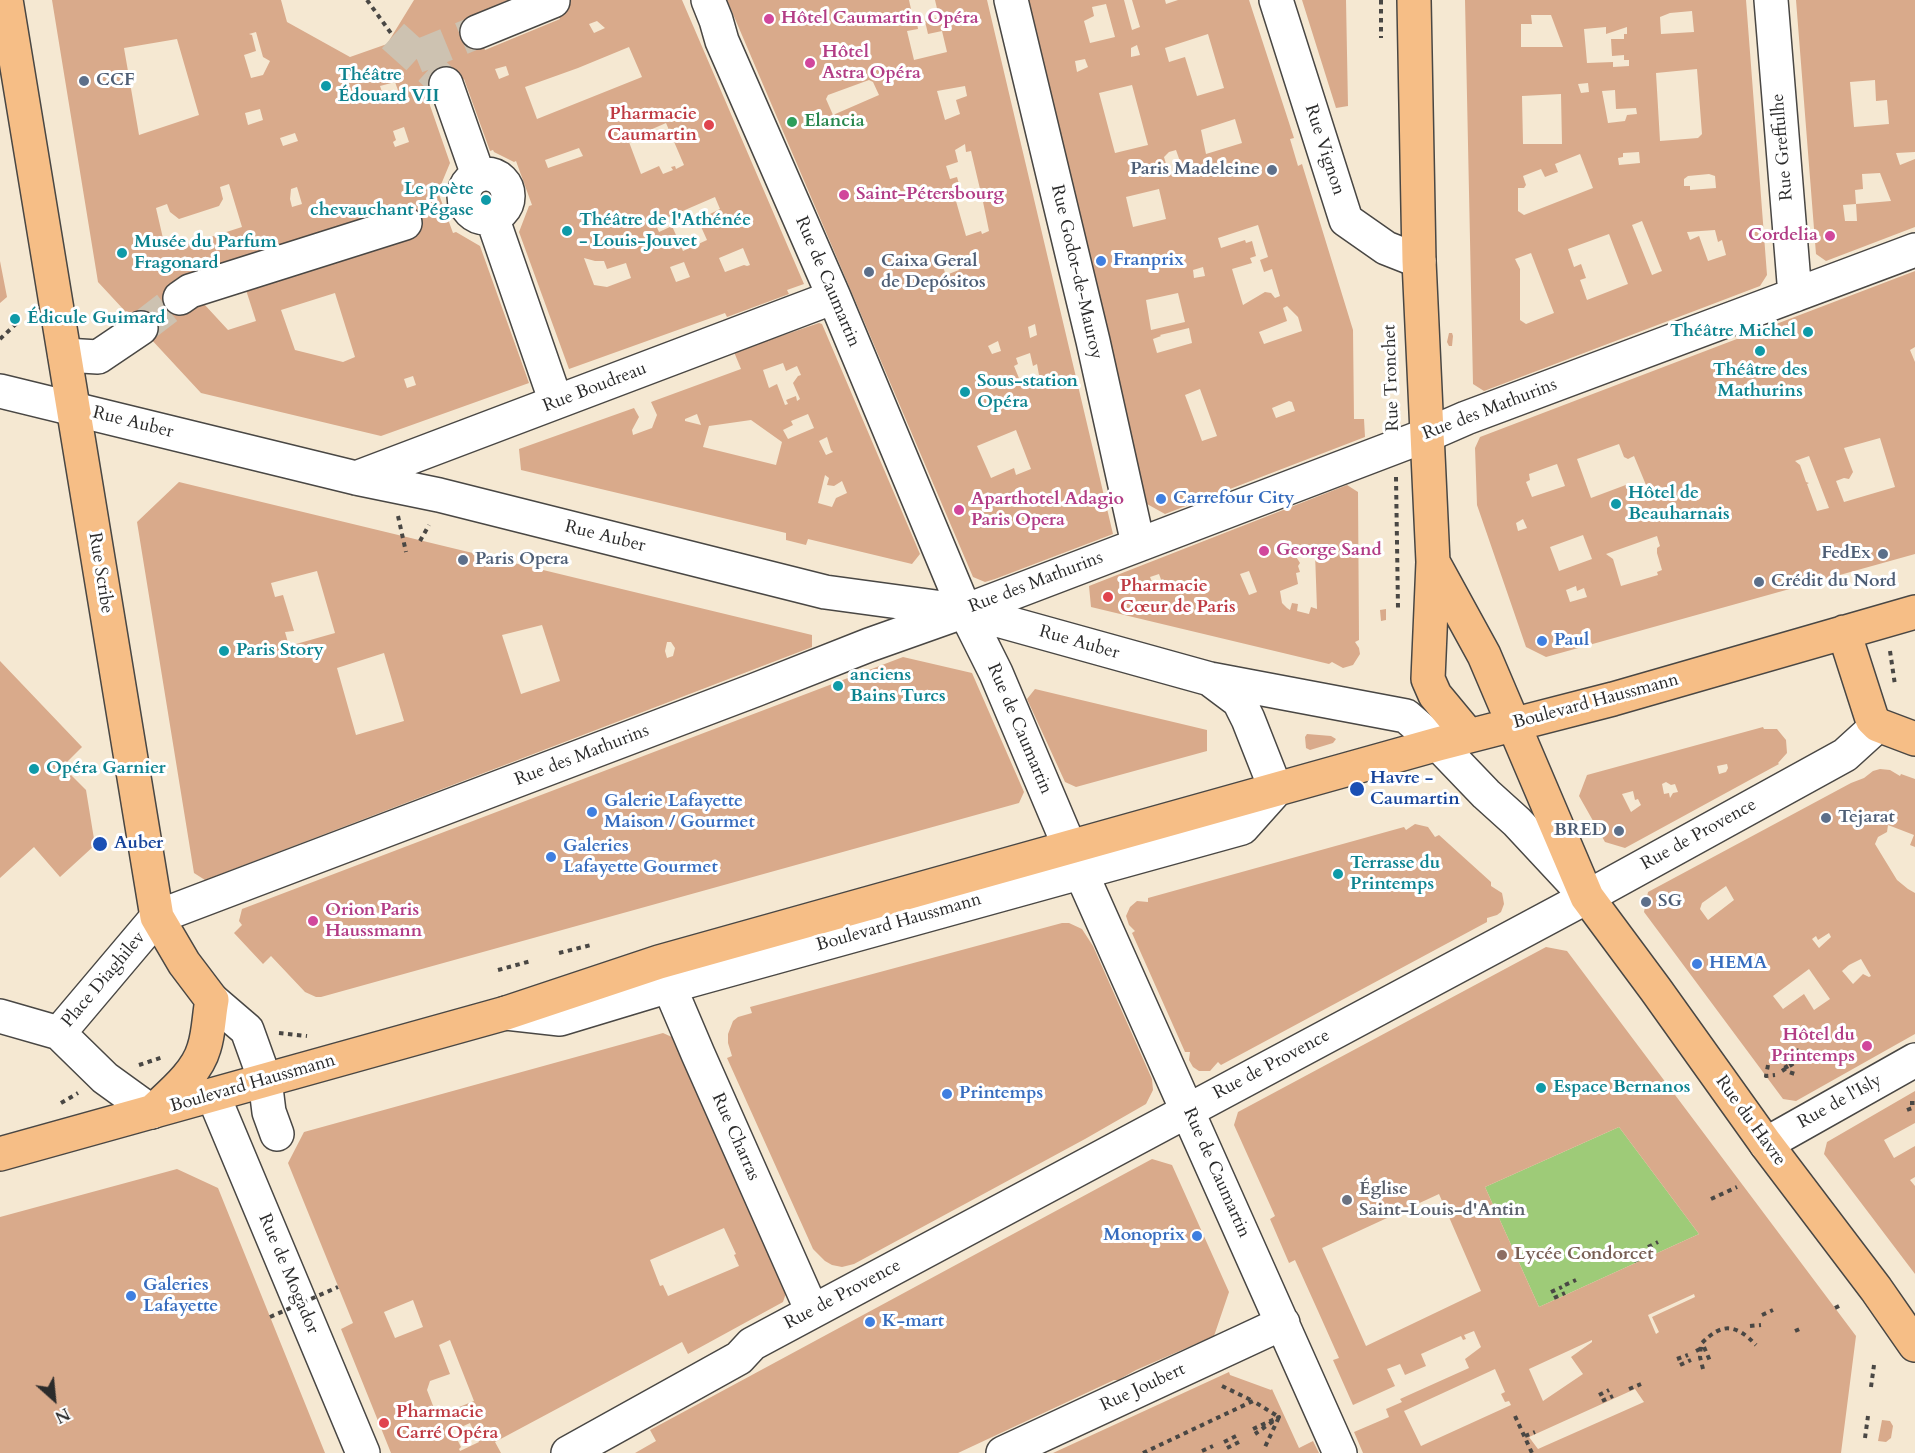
<!DOCTYPE html>
<meta charset="utf-8">
<style>
body{margin:0}
#map{position:relative;width:1915px;height:1453px;overflow:hidden;background:#f5e8d2;font-family:Cardo,serif}
canvas{display:block}
.north{position:absolute;left:24px;top:1369px;width:60px;height:60px;-webkit-text-stroke:4px #fff;paint-order:stroke;rotate:153deg;font-size:16px;font-weight:700;line-height:24px;text-align:center;color:#2b2b2b}
.north::after{content:'';display:block;margin:auto;width:21px;height:27px;background:#2b2b2b;clip-path:polygon(50% 0,100% 100%,50% 72%,0 100%)}
</style>
<div id="map">
<canvas width="1915" height="1453"></canvas>
<div class="north">N</div>
</div>
<script>
const g = document.querySelector('canvas').getContext('2d');
g.lineJoin = 'round';
function paint(path, color) { g.fillStyle = color; g.fill(path, 'evenodd'); }
function strokePath(path, color, width, dash) { g.strokeStyle = color; g.lineWidth = width; g.lineCap = dash ? 'butt' : 'round'; g.setLineDash(dash || []); g.stroke(path); }
function label(font, color, halo, rows, align = 'center') {
  g.font = font + ' Cardo,serif'; g.lineWidth = 6; g.setLineDash([]); g.textBaseline = 'middle'; g.strokeStyle = halo; g.fillStyle = color; for (const [text, x, y, turn = 0] of rows) {
    g.save(); g.translate(x, y); g.rotate((+turn || 0) * Math.PI / 180); g.textAlign = isNaN(turn) ? turn : align; if (halo) g.strokeText(text, 0, 0); g.fillText(text, 0, 0); g.restore();
  }
}
paint(new Path2D(`
 M1619,1127l80,107 -160,73 -54,-120z`), '#9ecb78');
paint(new Path2D(`
 M52,0h229l6,22 63,35 37,-13 27,-44h95l-38,16 14,34 75,-31 -8,-19h130l122,284 -17,6 2,4 -62,23 -2,-4 -156,56 -50,-137 10,-26 3,-1 -16,-44 -2,1 -20,-10 -1,-2 -3,1 -26,-72 -39,12 25,72 -10,24 -3,2 16,44 3,-1 24,14 49,137 -148,53 -180,-43 -103,-111zM597,21l8,7 -11,5 -5,-9zM256,32l7,25 7,4 -7,14 -12,3 -7,-23 12,-4 -4,-16 -3,-1zM177,39l22,76 -60,20 -15,-87zM629,47l13,30 -105,42 -12,-32 53,-19zM506,66l3,9 -10,4 -4,-10zM395,82l4,11 -15,5 -4,-12zM260,109l3,11 -15,5 -3,-12zM666,123l18,42 -8,4 -1,-3 -4,1 2,3 -10,4 -4,-8 -18,8 -15,-40 6,-2 2,5zM404,127l5,15 -14,5 -2,-5 3,-2 -3,-9zM295,133l3,8 -15,5 -3,-8zM579,148l4,8 -35,12 -3,-8zM229,184l13,43 -72,23 -5,-3 -9,-39 11,-4 3,8 9,7 40,-13 4,-7 -3,-12zM297,187l5,17 -10,3 -2,-8 1,-10zM715,197l5,12 -22,11 9,20 -24,11 -11,-25 -13,6 -4,-9zM407,206l10,30 -171,54 10,31 -28,9 -24,-26 47,-49zM743,248l7,17 -3,1 -3,-1 -19,7 -6,-14zM584,258l11,3h9l3,8 19,-6 5,15 -24,9 -13,-2zM684,262l6,15 -14,5 -6,-15zM335,293l20,64 -12,5 -48,-12 -14,-40zM413,376l3,9 -9,3 -3,-9z
 M727,0h182l5,23h3l1,6 -11,2 7,29 33,-8 -5,-21 -14,3 -3,-13 14,-4 -4,-17h52l126,534 -118,45 -10,3 -12,-5zM869,80l4,2 6,13 -46,20 -7,-16 2,-4zM965,86l2,10 -11,4 4,14 -15,6 -8,-29zM965,144l1,8 5,-1 9,38 -8,2 2,7 8,-1 7,34 -7,3 -1,-3 -15,5 -12,-42 7,-3 -4,-14 -7,2 -4,-13 12,-4 -3,-12zM953,257l6,13 -13,5 -5,-13zM1035,324l2,11 -7,3 -2,-11zM998,341l3,10 -9,3 -4,-8zM1030,353l3,13 4,-2 2,11 -7,2 3,6 -12,5 -9,-22 4,-2 -2,-6zM1016,430l15,39 -15,6 -2,-7 -23,10 -14,-32z
 M1028,0h96l8,30 8,-3 -8,-27h33l1,4 12,-4h71l45,138 -4,1 8,27 4,-2 51,166 1,89h10l1,18 -200,77 -18,-10zM1106,4l9,33 -25,6 -6,-22 10,-5 -2,-9zM1208,34l16,54 -27,8 -12,-39 -16,5 -4,-14zM1137,45l3,10 -9,2v-9zM1085,59l3,8 -11,5 -2,-11zM1132,85l16,60 -33,8 -16,-60zM1235,119l7,24 -36,11 -5,-24zM1176,150l7,20 -12,3 -3,-10 -2,1 -2,-7 5,-5zM1159,189l7,30 -33,8 -7,-30zM1258,225l10,32 -8,3 4,12 8,-3 8,27 -5,2 -4,-5 -6,-1 -22,13 -11,-36 20,-6 -2,-5 6,-2 -4,-15 -6,2 -1,-3 -24,8 -3,-10zM1203,267l2,9 -11,2 -1,-8zM1178,293l7,29 -34,8 -5,-30zM1287,306l11,11 4,14 -38,13 -5,-12 28,-11 -4,-13zM1189,328l3,15 -35,10 -4,-14 8,-3 -1,-1zM1200,389l17,47 -15,5 -17,-46zM1289,401l3,1 3,9 -19,7 -4,-10z
 M1302,0h44l2,106 -12,2z
 M1465,0h281l21,275 -7,11 -276,105 -11,-7zM1692,11l2,21 -33,2 -1,-17 10,-4zM1531,15h20l12,32h-42v-23h11zM1606,27v7l21,-7v7h-3v5h-13l1,17 12,-1v5h5v6l-16,1v-5l-26,1 -3,-34zM1697,69l5,65 -4,4 -38,3 -4,-68zM1588,83l1,9 -8,1 -3,-9zM1615,90l1,19 20,-1 1,6 -10,1 -2,6 -17,2 -6,-32zM1561,94l1,50h-39l-1,-48zM1639,152l1,11 -21,2 -1,-7 5,-1v-4zM1580,154l13,34 -69,27 -6,-4v-23h6l2,-3 -3,-9 18,-7 4,8 13,-5 -3,-8zM1709,174l6,2 1,12 -26,2v-4h-6v-7l4,-3zM1642,221l20,50 -10,4 -20,-50zM1715,230l3,12 4,-2 4,15 -18,6 -9,-25 -9,4 -3,-8zM1609,234l19,50 -41,16 -7,-20 6,-2 -5,-14 -7,3 -6,-18zM1531,253l23,60 -28,11 -6,-4v-51l-5,-10z
 M1796,0h119v152l-19,1 4,12 15,-6v68l-89,34 -10,-7zM1875,80l1,21 11,-1 2,24 -35,3 -4,-45zM1880,173l11,28 -35,3 1,17h-12l-2,-16 13,-1 -1,-14 8,-1 -1,-15z
 M0,261l7,36 -7,6z
 M1915,271v76l-5,3 5,12v192l-369,103 -20,-10 -49,-142 -2,-57 5,-11zM1880,438l15,49 -51,15 -8,-21 8,-3 5,1 4,-7 -9,-24zM1619,444l5,13 4,2 6,-3 12,29 -12,5 -3,-7 -40,15 -14,-39zM1809,456l20,52 -12,3 -10,-27 2,-1 -3,-1 -6,-17 -5,-4zM1557,464l8,22 -33,11 -6,-15 4,-2 -1,-6zM1523,519l4,9 -9,3 -2,-8zM1583,535l9,24 -33,12 -9,-24zM1657,536l3,10 -3,2v5l5,17 -5,2 1,3 -37,11 -8,-27 -7,-5zM1576,586l1,5 7,-3 3,9 -17,5 -4,-12z
 M819,323l3,1 98,230 -8,10 -104,-25 -2,6 -20,-5v-7l-265,-63 -2,-21 115,-41 5,9 -7,13 1,5 19,-7 5,-13 -6,-13 90,-33 -7,-17zM783,363l3,8 11,-5 4,9 -3,1 -5,7 7,16 -3,2 -1,-5 -10,4 2,4 -3,1 -8,-21 -8,4 -6,-18zM697,414l4,11 -16,-4v-2zM808,414l6,14 -26,11 -5,-9 10,-5 -2,-4zM751,420l31,22 -6,23 -73,-18 6,-21zM827,437l4,13 2,2 -7,3 -7,-14zM825,475l4,3 -2,7 7,1 8,-5 5,12 -11,5 -4,9 -14,-4z
 M1449,333h3l1,3 -1,10h-3l-2,-4z
 M179,482l633,153v12l-607,233 -11,-7 -57,-351zM317,571l18,62 -46,13 -4,-14 9,-1 -11,-36 -8,2 -4,-14zM542,625l18,56 -39,13 -19,-59zM667,642h4l4,6 -2,8 -6,2 -2,-7zM384,653l20,68 -48,14 -19,-67z
 M1347,485l11,7 1,148 -4,2 4,6 1,6 -7,11 -10,3 -11,-6 -3,2 -238,-57 -2,-21zM1311,550l4,3 2,56 -6,-2 -2,7 -12,-3 1,-7 -6,-1 -2,7 -3,-2 -5,-5 -2,-12 18,-7 -2,-11 4,-1 -2,-6 2,-3 -5,-8zM1249,571l8,21 -8,3 -9,-21zM1159,574l4,11 -11,-3 -2,-5z
 M1386,609v11l-5,1 -1,-11z
 M903,657l69,16 52,119 -5,11 -698,194h-5l-11,-5 -34,-36 -8,8 -29,-31 8,-8 -3,-4 3,-12z
 M0,661l82,86 -18,18 4,3 -2,2 20,20 9,55 -35,32 -26,-30 -34,31z
 M1035,689l172,41v21l-131,36 -11,-5 -38,-83z
 M1763,727l1,2h13l9,11 1,13 -9,10 1,1 -154,84 -20,-6 -26,-46 8,-21zM1727,764l1,4 -2,4 -7,2 -2,-8zM1666,782l5,3 4,-1 3,8 -5,1 -3,5 -1,-5 -5,1 -2,-10zM1633,791l2,9 3,-1 3,6 -10,7 -9,-18z
 M1307,734l24,2 5,3 -3,4 -23,7 -4,-2 -1,-11z
 M1880,769l10,1 10,6 1,-2 14,5v68l-5,-2 4,-10 -26,-10 -1,7 -9,5 -3,7 22,36 11,9 7,4v141l-119,67 -13,-2 -139,-187 4,-20 203,-109 13,-5 9,-7zM1726,886l8,14 -26,20 -8,-11 2,-6zM1829,933l2,4 -12,11 -7,-9 4,-3 2,4zM1861,959l10,17 -2,1 -6,-3 -10,10 -11,-13 7,-6zM1809,969l21,30 -16,11 -10,-16 -21,15 -10,-13z
 M1415,824l13,3 7,10 4,-2 52,47v4l11,7 1,5 1,6 -3,8 -4,3 -10,3v4l-266,143 -3,-3 -8,9h-11l-6,-4 -4,-7 1,-8h-5l-53,-119 3,-2 -6,-6 -3,-9 4,-9 7,-6 11,1v-4l256,-71 2,3z
 M1062,923h7l13,6 11,17 59,133 1,11 -7,14 -61,35 -231,125 -12,3 -10,-2 -7,-4 -12,-12 -86,-191 5,-2 -4,-13v-9l5,-13 5,-4 14,-4 -2,-6z
 M1546,947l21,4 289,385 -15,117h-478l-9,-21 35,-15 -3,-8 16,-7 -2,-3 69,-31 -4,-9 16,-12 -7,-16 -10,4 2,4 -3,1 -2,-4 -40,18 5,12 -21,9 -5,-11 -13,5 8,17 -42,19 -20,-45 6,-2 -21,-47 -23,-51 -6,3 -19,-44 5,-3 -41,-91 4,-13zM1619,1127l80,107 -160,73 -54,-120zM1439,1194l42,97 -115,55 -44,-98zM1694,1294l1,3 -43,20 7,15 -3,2 -8,-19zM1592,1340v2l-21,15 12,17 -40,27 -14,-32zM1495,1369l10,23 -4,2 4,8 4,-1 2,4 -90,41 -17,-35zM1635,1389l9,13 -106,47 -9,-12z
 M663,1033l11,5 113,252 -4,12 -95,52 -6,-12 -187,100 6,11h-110l-50,-124 12,-6 -65,-160 16,-31zM724,1228l12,26 -2,1 5,11 -71,30 -5,-11 -3,1 -10,-26zM413,1300l10,27 -28,11 -11,-26zM450,1340l24,61 -37,15 -10,-26 3,-9 20,-7 -11,-29zM470,1423l9,19 -19,9 -1,-2 2,-2 -8,-16z
 M1915,1091v32l-31,17 10,18 21,-12v31l-5,3 5,6v88l-91,-120 3,-12z
 M1152,1159l20,6 57,127 -15,44 -78,34 -18,10h-4l-156,73h-323l21,-12 -6,-11z
 M177,1169l41,19 107,265h-325v-236z
 M1229,1372l1,3 41,15 1,-1 27,59 14,-7 6,12h-266z
 M1882,1420l8,1 3,5 -2,12 -5,4 -8,-1z`), '#d9aa8b');
strokePath(new Path2D(`
 M393,36l52,47
 M416,57l61,-25
 M141,328l39,-30`), '#cdc2b1', 33, [33, 16]);
const minor = new Path2D(`
 M708,0l8,20 6,21 112,256 131,314 31,62 74,175 270,605
 M1011,0l82,341 45,203
 M1276,0l70,220 40,28 33,13
 M1771,0l24,295
 M477,32l76,-31
 M446,84l32,91
 M464 196a22 22 0 1 1 44 0a22 22 0 1 1-44 0Z
 M492,217l64,185
 M180,298l10,-7 215,-68
 M65,355l33,2 43,-29
 M0,391l356,87 83,17 386,97 140,19 245,68 196,37 32,28 48,50 31,28 68,73
 M356,478l478,-181
 M661,967l37,87 114,257
 M212,1000l35,30 18,50 4,32 8,22
 M506,1013l54,6 96,-29 586,-162 34,-38 -28,-71 -9,-18 -28,-21
 M0,1016l59,17 46,45 47,34
 M59,1033l98,-116 598,-227 114,-45 96,-34 462,-176 39,-17 449,-168
 M213,1095l150,358
 M1766,1144l149,-84
 M568,1453l171,-95 13,-14 835,-447 258,-142 33,-30
 M1003,1453l280,-130`);
const major = new Path2D(`
 M6,0l151,917 27,46 28,37c-3,15 -3,33 -8,48 -7,25 -32,45 -51,63
 M1414,0l5,261 14,301 -5,117 7,16 34,41
 M1433,562l51,93 103,242 69,93 110,154 110,145 39,56
 M1844,632l28,87 6,6 37,14
 M0,1154l506,-141 153,-51 779,-218 175,-45 302,-87`);
strokePath(minor, '#494744', 36);
strokePath(major, '#494744', 36);
strokePath(new Path2D(`
 M367,0l26,36
 M1381,0v38
 M0,339l17,-16
 M1396,477l2,131
 M398,516l8,36
 M420,541l9,-16
 M1890,651l5,34
 M559,953l32,-8
 M498,970l33,-9
 M279,1033l28,3
 M1789,1054l10,-4
 M1781,1057l8,15 9,3
 M1774,1061l14,-7 9,3
 M139,1065l24,-8
 M1768,1065l-2,11 9,-1
 M1782,1071l12,-8
 M61,1103l17,-10
 M1910,1103h5
 M1907,1110l8,-3
 M1711,1199l26,-12
 M1648,1247l10,-5
 M1631,1255l9,-4
 M1634,1261l9,-4
 M1565,1285l11,-5
 M1551,1292l11,-5
 M1554,1298l11,-5
 M1835,1308l8,-4
 M1762,1315l11,-5
 M1750,1326l11,-1
 M1795,1331l7,-3
 M1696,1351l8,-4 6,14
 M1677,1359l11,-4
 M1680,1365l11,-5
 M1703,1369l-3,-12 1,-13c21,-22 35,-20 55,1
 M1222,1386l31,15
 M1871,1387l3,-22
 M1629,1389l12,-5
 M1599,1395l10,-5
 M1602,1401l11,-5
 M1515,1416l17,37
 M1253,1429l26,-12 -24,17
 M1525,1436l10,-4
 M1865,1438l3,-22
 M1224,1442l12,-6
 M1227,1448l12,-6
 M1202,1451l11,-5
 M1143,1453l110,-52 26,16 -14,30`), '#494744', 4, [4.5, 4.5]);
strokePath(minor, '#fff', 33);
strokePath(major, '#f6be86', 33);
strokePath(new Path2D(`
 M270,1317l68,-30`), '#494744', 4, [4.5, 4.5]);
for (const [x, y, r, color] of [
 [769,19,6,"#d1479c"],
 [810,63,6,"#d1479c"],
 [84,81,6,"#5c6f8a"],
 [326,86,6,"#0f9aa8"],
 [792,122,6,"#2e9e5b"],
 [709,125,6,"#e0444e"],
 [1272,170,6,"#5c6f8a"],
 [844,195,6,"#d1479c"],
 [486,200,6,"#0f9aa8"],
 [567,231,6,"#0f9aa8"],
 [1830,236,6,"#d1479c"],
 [122,253,6,"#0f9aa8"],
 [1101,261,6,"#3f7fe0"],
 [869,272,6,"#5c6f8a"],
 [15,319,6,"#0f9aa8"],
 [1808,332,6,"#0f9aa8"],
 [1760,351,6,"#0f9aa8"],
 [965,392,6,"#0f9aa8"],
 [1161,499,6,"#3f7fe0"],
 [1616,504,6,"#0f9aa8"],
 [959,510,6,"#d1479c"],
 [1264,551,6,"#d1479c"],
 [1883,554,6,"#5c6f8a"],
 [463,560,6,"#5c6f8a"],
 [1759,582,6,"#5c6f8a"],
 [1108,597,6,"#e0444e"],
 [1542,641,6,"#3f7fe0"],
 [224,651,6,"#0f9aa8"],
 [838,686,6,"#0f9aa8"],
 [34,769,6,"#0f9aa8"],
 [1357,789,8,"#1a4fb4"],
 [592,812,6,"#3f7fe0"],
 [1826,818,6,"#5c6f8a"],
 [1619,831,6,"#5c6f8a"],
 [100,844,8,"#1a4fb4"],
 [551,857,6,"#3f7fe0"],
 [1338,874,6,"#0f9aa8"],
 [1646,902,6,"#5c6f8a"],
 [313,921,6,"#d1479c"],
 [1697,964,6,"#3f7fe0"],
 [1867,1046,6,"#d1479c"],
 [1541,1088,6,"#0f9aa8"],
 [947,1094,6,"#3f7fe0"],
 [1347,1200,6,"#6b7280"],
 [1197,1236,6,"#3f7fe0"],
 [1502,1255,6,"#8d6e63"],
 [131,1296,6,"#3f7fe0"],
 [870,1322,6,"#3f7fe0"],
 [384,1423,6,"#e0444e"]
]) { const dot = new Path2D(); dot.arc(x, y, r, 0, 2 * Math.PI); g.fillStyle = color; g.fill(dot); strokePath(dot, '#fff', 2); }
label('bold 18px', '#b23c85', '#fff', [
 ["Hôtel Caumartin Opéra",781,19],
 ["Hôtel",822,53],
 ["Astra Opéra",822,74],
 ["Saint-Pétersbourg",856,195],
 ["Cordelia",1818,236,"right"],
 ["Aparthotel Adagio",971,500],
 ["Paris Opera",971,521],
 ["George Sand",1276,551],
 ["Orion Paris",325,911],
 ["Haussmann",325,932],
 ["Hôtel du",1855,1036,"right"],
 ["Printemps",1855,1057,"right"]
], 'left');
label('bold 18px', '#0d838f', '#fff', [
 ["Théâtre",338,76],
 ["Édouard VII",338,97],
 ["Le poète",474,190,"right"],
 ["chevauchant Pégase",474,211,"right"],
 ["Théâtre de l'Athénée",579,221],
 ["- Louis-Jouvet",579,242],
 ["Musée du Parfum",134,243],
 ["Fragonard",134,264],
 ["Édicule Guimard",27,319],
 ["Théâtre Michel",1796,332,"right"],
 ["Théâtre des",1760,371,"center"],
 ["Mathurins",1760,392,"center"],
 ["Sous-station",977,382],
 ["Opéra",977,403],
 ["Hôtel de",1628,494],
 ["Beauharnais",1628,515],
 ["Paris Story",236,651],
 ["anciens",850,676],
 ["Bains Turcs",850,697],
 ["Opéra Garnier",46,769],
 ["Terrasse du",1350,864],
 ["Printemps",1350,885],
 ["Espace Bernanos",1553,1088]
], 'left');
label('bold 18px', '#4e5e75', '#fff', [
 ["CCF",96,81],
 ["Paris Madeleine",1260,170,"right"],
 ["Caixa Geral",881,262],
 ["de Depósitos",881,283],
 ["FedEx",1871,554,"right"],
 ["Paris Opera",475,560],
 ["Crédit du Nord",1771,582],
 ["Tejarat",1838,818],
 ["BRED",1607,831,"right"],
 ["SG",1658,902]
], 'left');
label('bold 18px', '#be3a42', '#fff', [
 ["Pharmacie",697,115,"right"],
 ["Caumartin",697,136,"right"],
 ["Pharmacie",1120,587],
 ["Cœur de Paris",1120,608],
 ["Pharmacie",396,1413],
 ["Carré Opéra",396,1434]
], 'left');
label('bold 18px', '#27864d', '#fff', [
 ["Elancia",804,122]
], 'left');
label('18px', '#2b2b2b', '#fff', [
 ["Rue Greffulhe",1783,147,-95],
 ["Rue Vignon",1324,150,72],
 ["Rue Godot-de-Mauroy",1076,272,77],
 ["Rue de Caumartin",827,282,67],
 ["Rue Tronchet",1392,378,-92],
 ["Rue Boudreau",595,388,-21],
 ["Rue des Mathurins",1490,410,-21],
 ["Rue Auber",133,423,14],
 ["Rue Auber",605,537,14],
 ["Rue Scribe",100,573,81],
 ["Rue des Mathurins",1036,583,-21],
 ["Rue Auber",1079,643,16],
 ["Boulevard Haussmann",1596,702,-15],
 ["Rue de Caumartin",1019,729,67],
 ["Rue des Mathurins",582,756,-21],
 ["Rue de Provence",1699,835,-29],
 ["Boulevard Haussmann",899,923,-16],
 ["Place Diaghilev",104,980,-50],
 ["Rue de Provence",1272,1065,-28],
 ["Boulevard Haussmann",253,1084,-16],
 ["Rue de l'Isly",1840,1102,-29],
 ["Rue du Havre",1750,1121,54],
 ["Rue Charras",735,1137,66],
 ["Rue de Caumartin",1216,1173,66],
 ["Rue de Mogador",288,1274,67],
 ["Rue de Provence",843,1295,-28],
 ["Rue Joubert",1143,1388,-25]
]);
label('bold 18px', '#366cbe', '#fff', [
 ["Franprix",1113,261],
 ["Carrefour City",1173,499],
 ["Paul",1554,641],
 ["Galerie Lafayette",604,802],
 ["Maison / Gourmet",604,823],
 ["Galeries",563,847],
 ["Lafayette Gourmet",563,868],
 ["HEMA",1709,964],
 ["Printemps",959,1094],
 ["Monoprix",1185,1236,"right"],
 ["Galeries",143,1286],
 ["Lafayette",143,1307],
 ["K-mart",882,1322]
], 'left');
label('bold 18px', '#164399', '#fff', [
 ["Havre -",1370,779],
 ["Caumartin",1370,800],
 ["Auber",114,844]
], 'left');
label('bold 18px', '#5b616d', '#fff', [
 ["Église",1359,1190],
 ["Saint-Louis-d'Antin",1359,1211]
], 'left');
label('bold 18px', '#785e54', '#fff', [
 ["Lycée Condorcet",1514,1255]
], 'left');
</script>
